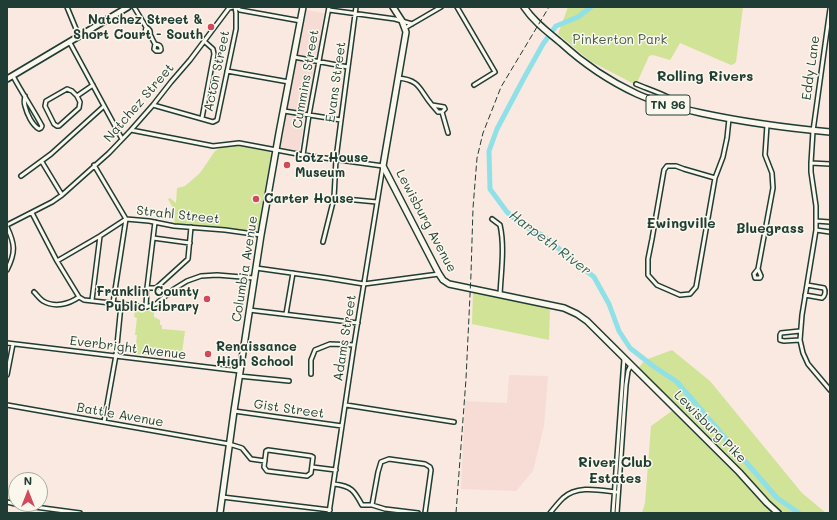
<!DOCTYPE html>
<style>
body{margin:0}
#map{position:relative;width:837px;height:520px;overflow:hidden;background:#fae9e0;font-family:Mali,sans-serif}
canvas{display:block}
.frame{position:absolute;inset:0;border:8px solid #1f3d34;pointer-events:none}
.north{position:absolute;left:8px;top:472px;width:40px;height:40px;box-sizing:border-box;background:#fbf7ec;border:1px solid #a3ada2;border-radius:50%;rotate:0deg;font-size:11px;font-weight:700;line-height:16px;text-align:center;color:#1f3d34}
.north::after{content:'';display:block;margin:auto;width:14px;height:18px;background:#d1495b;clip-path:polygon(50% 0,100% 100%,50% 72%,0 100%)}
</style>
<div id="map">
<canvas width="837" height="520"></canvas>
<div class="frame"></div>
<div class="north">N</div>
</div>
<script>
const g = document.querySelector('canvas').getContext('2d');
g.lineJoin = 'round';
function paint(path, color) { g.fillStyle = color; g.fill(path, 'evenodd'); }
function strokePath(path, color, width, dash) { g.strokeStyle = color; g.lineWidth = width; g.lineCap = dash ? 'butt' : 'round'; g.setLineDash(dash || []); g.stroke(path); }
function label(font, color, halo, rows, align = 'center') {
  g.font = font + ' Mali,sans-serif'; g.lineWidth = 3; g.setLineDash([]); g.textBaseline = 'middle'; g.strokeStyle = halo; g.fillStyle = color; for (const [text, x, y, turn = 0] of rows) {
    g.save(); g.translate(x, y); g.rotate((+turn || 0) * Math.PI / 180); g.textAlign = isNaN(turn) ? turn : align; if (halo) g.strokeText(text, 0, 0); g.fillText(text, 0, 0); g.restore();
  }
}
paint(new Path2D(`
 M306,10l18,3 -5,33 -8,45 -4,14 -8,46 -19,-4 14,-76z
 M509,375l39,1 -4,50 -11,45 -17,20 -55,-2 4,-88 42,2z`), '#f6dcd4');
paint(new Path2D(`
 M568,7h175l-7,55 -2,2 -3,1 -51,-22 -8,14 -2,3 -17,-5 -4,1 -13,29 -46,-24 -32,-27z
 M234,145l36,7 1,3 -13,74 -2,2 -82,-5 1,-18h-2l-5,-9 2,-1 6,5 1,-15 8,-2 15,-13 15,-22 6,-3z
 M473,291l77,17 -1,32 -77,-16z
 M135,310l8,1 11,-1v7l6,3v5h2v4l23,2 -3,21h-2l-1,6 -43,-4 -1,-3 2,-16h-2l2,-17 -3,-1z
 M672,350l38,31 92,112 24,20h-184l3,-10 6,-77 25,-18 -39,-38 8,-10z`), '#d0e397');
strokePath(new Path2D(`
 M591,7l-13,10 -22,9 -13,18 -19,34 -27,51 -8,22 1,38 17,23 15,13 20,10 21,17 31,25 15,27 10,27 11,17 23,18 24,16 100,116 22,15`), '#8fe1e7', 5);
const minor = new Path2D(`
 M67,7l12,29
 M134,7l12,20c-2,6 2,6 5,9 1,3 3,6 4,8l-1,5 2,2h4l1,-1c0,-5 -2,-5 -6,-6
 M236,7l4,3 61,11
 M457,7l38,65 -21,13
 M830,9l-17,122 -2,32v9l5,34v24l-14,85 -2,25 3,13 5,11 22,26
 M329,10l66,9 17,5
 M146,27c4,2 5,4 4,8
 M405,28l36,-21
 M70,43l52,96
 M294,57l54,10
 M227,71l62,11
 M13,76c9,17 20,33 29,50l-1,2 -2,1c-7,-4 -12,-15 -14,-23 -1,-3 -1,-6 0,-10
 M398,78c23,2 21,12 34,27l12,2 1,2 -3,3h-4l-6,-7
 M636,84c14,6 38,13 48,24
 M77,96l-5,-5 -5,-2 -21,12 -1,5 9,18 3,2h2l20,-18 1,-6 -3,-6 16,-11
 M153,105l60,17 4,-2 19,-91v-16l-1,-6
 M284,111l57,9
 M442,112l6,21
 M202,118l12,-64 -1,-5 -9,-8
 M131,130l82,16 26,-3 64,12 80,11 -29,179 -25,168
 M303,155l6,-40 20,-108
 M42,162l20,33
 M811,163l19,1
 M94,165l32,54 -13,84
 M21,176l30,-22 52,-47
 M715,178l-31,-9 -8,-3h-9l-3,4 -12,69 -4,20v16l9,10 23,10 10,-1 6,-7 19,-109 8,-21 4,-19 2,-19
 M334,198l43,4
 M32,213l25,48 22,36 5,3 62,7 10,-3 18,-15 13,-8 14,-5 16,-1 37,3
 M492,219l8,6c5,22 1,47 0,70
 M816,221l14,1
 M7,225l45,-23 10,-7 47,-42 22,-23 22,-25 18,-23 19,-22 39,-52 4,-1
 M7,227c8,17 9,25 0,43
 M816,230l14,2
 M153,238l37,5
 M323,242l11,-44 2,-39 5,-39 15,-113
 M57,261l43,-25 26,-17 23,2 25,5 51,4 36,5
 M256,268l71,10 37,6 75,-10
 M758,269l3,7 -1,2h-5l-1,-4 4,-5 15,-81 -1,-15 -7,-18 2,-30
 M147,288l8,-66
 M34,292c3,3 6,7 9,9 12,7 26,3 36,-4
 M805,295l17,3c3,-2 4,-7 2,-10l-17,-3
 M92,300l8,-64
 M146,307l1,-19h9l32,-29 3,-32
 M249,310l109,13
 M286,314l7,-41
 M800,340l-16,1 -4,-1v-5l1,-2 19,-2
 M7,343l233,28
 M311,374v-14l4,-10 15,-6 24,1
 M7,375l6,-31
 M239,376l50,5
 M7,405l222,39 13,4 9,11 14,2
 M346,405l108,17
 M234,411l108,15
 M104,422l12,-67 5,-50
 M268,450l43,6 2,1 -2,16 -4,3 -40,-5 -3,-4 2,-16z
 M312,467l24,3
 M334,484c17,2 20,6 28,21h10l13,4 33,4
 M222,497l108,13
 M7,502l13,3 60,8
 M372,505l6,-33 3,-10 8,-3 36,5 5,3 1,3 -6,43
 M550,513c4,-5 8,-10 13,-15 14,-13 36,-8 53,-6
 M613,513l11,-154
 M617,513l9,-128 2,-14 3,-6`);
const secondary = new Path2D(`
 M7,79l121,-72`);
const primary = new Path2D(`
 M393,7l9,14 4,11 -23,134 56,108 4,6 6,4 115,24 13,6 10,7 152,151 28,31 11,10
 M524,7c10,15 24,25 37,36 24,22 46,37 76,51 20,9 42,14 64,19 42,9 86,15 129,19
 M220,513l14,-102 27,-176 18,-102 24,-126`);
strokePath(minor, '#1f3d34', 6);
strokePath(secondary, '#1f3d34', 8);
strokePath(primary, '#1f3d34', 8);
strokePath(minor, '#fbf7ec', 3);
strokePath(secondary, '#fbf7ec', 4.5);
strokePath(primary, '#fbf7ec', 5);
strokePath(new Path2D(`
 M456,513l10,-134 5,-105 2,-66 4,-50 6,-25 18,-46 48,-80`), '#1f3d34', 1, [6, 3]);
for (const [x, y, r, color] of [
 [211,27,4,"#d1495b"],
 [287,165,4,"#d1495b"],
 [256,199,4,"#d1495b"],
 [207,299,4,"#d1495b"],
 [208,354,4,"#d1495b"]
]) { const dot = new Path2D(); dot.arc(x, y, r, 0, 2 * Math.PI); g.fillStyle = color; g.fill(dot); strokePath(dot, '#fbf7ec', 1.5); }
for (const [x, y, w] of [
 [668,105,44]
]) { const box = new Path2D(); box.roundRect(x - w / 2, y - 10, w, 20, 3); g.fillStyle = '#fbf7ec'; g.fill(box); strokePath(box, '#1f3d34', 1); }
label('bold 12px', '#1f3d34', null, [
 ["TN 96",668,105]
]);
label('bold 13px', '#1f3d34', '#fbf7ec', [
 ["Natchez Street &",203,20,"right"],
 ["Short Court - South",203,35,"right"],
 ["Lotz House",295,158],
 ["Museum",295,173],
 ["Carter House",264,199],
 ["Franklin County",199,292,"right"],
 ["Public Library",199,307,"right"],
 ["Renaissance",216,347],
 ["High School",216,362]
], 'left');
label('13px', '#425e48', '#fbf7ec', [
 ["Pinkerton Park",620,40]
]);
label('13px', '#1f3d34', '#fbf7ec', [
 ["Eddy Lane",811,68,-82],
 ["Acton Street",217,71,-78],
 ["Cummins Street",306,79,-80],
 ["Evans Street",336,82,-82],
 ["Natchez Street",139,103,-49],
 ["Strahl Street",178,215,6],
 ["Lewisburg Avenue",426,221,62],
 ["Columbia Avenue",245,269,-81],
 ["Adams Street",345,338,-81],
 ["Everbright Avenue",128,348,7],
 ["Gist Street",289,409,8],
 ["Battle Avenue",120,415,10],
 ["Lewisburg Pike",710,427,45]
]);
label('bold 14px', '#1f3d34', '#fbf7ec', [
 ["Rolling Rivers",705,77],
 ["Ewingville",681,224],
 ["Bluegrass",770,229],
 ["River Club",615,463],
 ["Estates",615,479]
]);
label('italic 14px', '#355e58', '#fbf7ec', [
 ["Harpeth River",550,243,37]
]);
</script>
